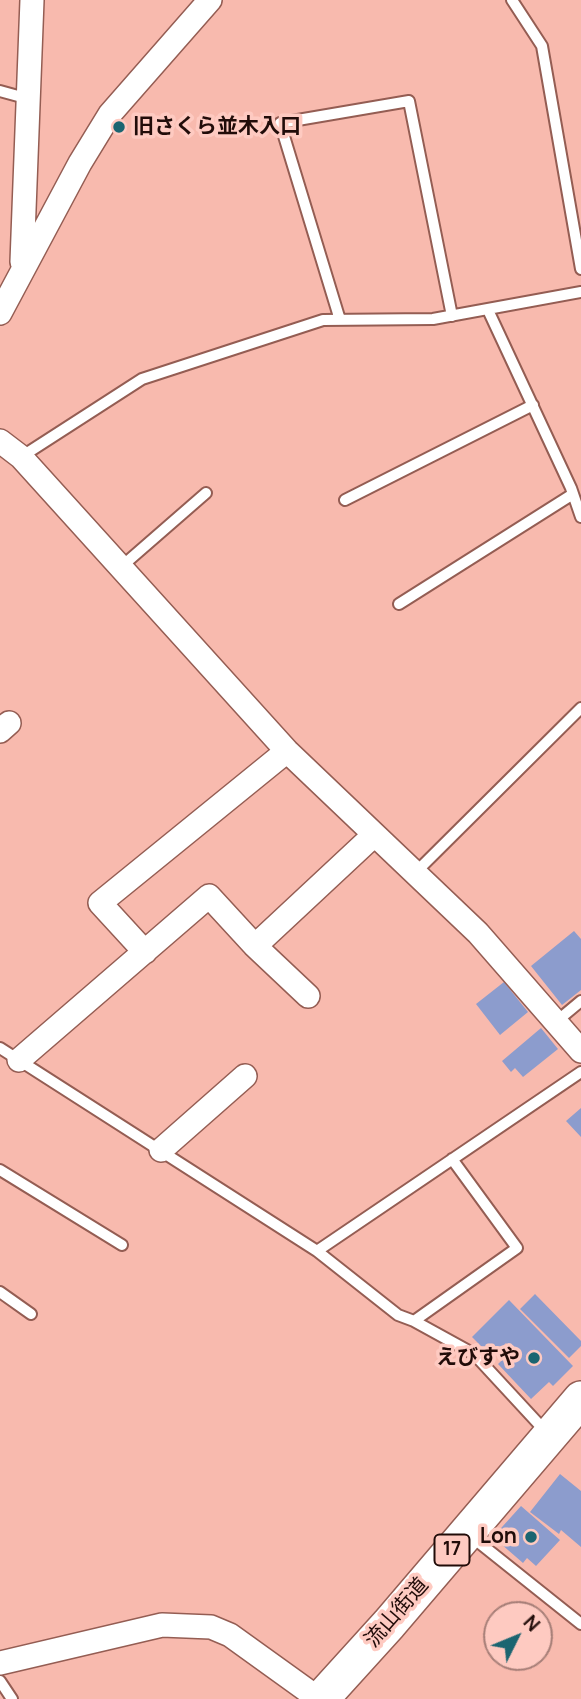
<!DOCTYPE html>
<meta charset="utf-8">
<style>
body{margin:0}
#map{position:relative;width:581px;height:1699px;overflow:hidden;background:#f8baae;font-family:Manrope,sans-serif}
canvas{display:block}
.north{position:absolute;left:483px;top:1601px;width:70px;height:70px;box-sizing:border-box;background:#fecac1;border:2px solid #a67e77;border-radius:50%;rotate:47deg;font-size:19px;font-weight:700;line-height:28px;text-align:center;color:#210c09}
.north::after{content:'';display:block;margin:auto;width:24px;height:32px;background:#1b6571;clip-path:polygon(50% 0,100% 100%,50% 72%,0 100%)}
</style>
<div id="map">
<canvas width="581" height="1699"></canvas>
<div class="north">N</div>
</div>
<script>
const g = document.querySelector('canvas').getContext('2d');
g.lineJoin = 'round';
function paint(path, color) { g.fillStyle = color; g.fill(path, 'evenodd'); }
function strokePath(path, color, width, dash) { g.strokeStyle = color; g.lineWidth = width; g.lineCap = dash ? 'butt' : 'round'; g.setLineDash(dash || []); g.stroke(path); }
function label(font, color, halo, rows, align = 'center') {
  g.font = font + ' Manrope,"Noto Sans JP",sans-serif'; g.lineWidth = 7; g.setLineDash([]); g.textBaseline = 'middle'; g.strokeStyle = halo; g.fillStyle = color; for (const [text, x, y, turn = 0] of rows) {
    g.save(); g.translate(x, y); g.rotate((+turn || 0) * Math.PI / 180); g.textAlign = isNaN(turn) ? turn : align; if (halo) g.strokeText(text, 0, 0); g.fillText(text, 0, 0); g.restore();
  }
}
paint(new Path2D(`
 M574,931l7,8v51l-19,15 -31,-39z
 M504,982l24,30 -28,23 -24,-31z
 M541,1028l17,21 -35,28 -8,-9 -4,4 -9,-11z
 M581,1108v29l-15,-16z
 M535,1294l46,47v5l-12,12 -49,-49z
 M509,1300l64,66 -20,20 -4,-4 -18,17 -33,-35 15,-14 -7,-7 -14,14 -20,-20z
 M560,1474l21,17v56l-20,-17 -2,4 -29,-22z
 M521,1506l39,34 -24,26 -9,-8 -4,5 -30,-26z`), '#8c9ccd');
const service = new Path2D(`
 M512,0l30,46 39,223
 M0,91l29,8
 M488,310l83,178 10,29
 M340,320l-60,-197 129,-22 43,215
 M21,457l121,-78 181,-59 110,-1 148,-27
 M345,500l188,-95
 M121,567l85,-74
 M399,604l174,-110
 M415,873l166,-165
 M557,1021l24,-20
 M0,1048l317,203 81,64 16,6 60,33 73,79
 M0,1170l122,75
 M317,1251l264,-179
 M0,1292l31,22
 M414,1321l103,-73 -65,-89
 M472,1537l109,87
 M0,1681l12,18`);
const minor = new Path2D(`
 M22,262l10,-262
 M0,313l80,-150 30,-49 100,-114
 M0,441l21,16 266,294 191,182 103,118
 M0,731l9,-8
 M145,952l-45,-49 187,-152
 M308,996l-53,-50 119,-111
 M19,1060l190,-164 46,50
 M161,1150l84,-74
 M0,1663l162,-38 49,2 19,8 89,64`);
const primary = new Path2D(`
 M321,1699l68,-75 192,-225`);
strokePath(service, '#945d53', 14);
strokePath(minor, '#945d53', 26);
strokePath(primary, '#945d53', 38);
strokePath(service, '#fff', 10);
strokePath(minor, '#fff', 23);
strokePath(primary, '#fff', 35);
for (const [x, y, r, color] of [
 [119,127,7,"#1b6571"],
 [534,1358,7,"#1b6571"],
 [531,1537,7,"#1b6571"]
]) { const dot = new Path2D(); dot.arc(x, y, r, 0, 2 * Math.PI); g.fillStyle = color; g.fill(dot); strokePath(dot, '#fecac1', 2.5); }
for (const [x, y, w] of [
 [452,1550,35]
]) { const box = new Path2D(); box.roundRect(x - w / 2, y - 15.5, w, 31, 5); g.fillStyle = '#fecac1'; g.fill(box); strokePath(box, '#210c09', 2); }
label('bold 19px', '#210c09', null, [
 ["17",452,1550]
]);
label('bold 21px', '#210c09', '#fecac1', [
 ["旧さくら並木入口",133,127,"left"],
 ["えびすや",520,1358],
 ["Lon",517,1537]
], 'right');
label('21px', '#210c09', '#fecac1', [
 ["流山街道",397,1613,-49]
]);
</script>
